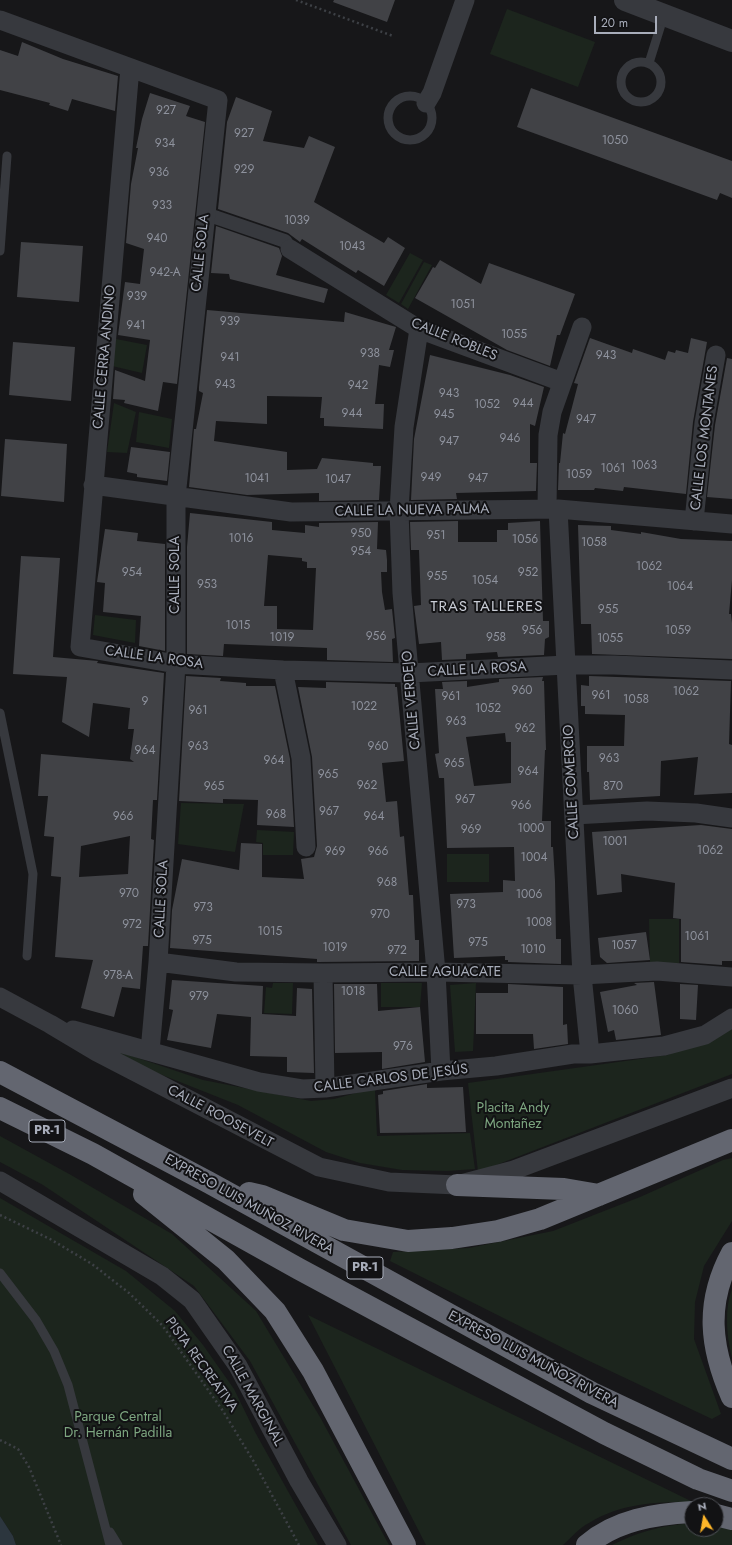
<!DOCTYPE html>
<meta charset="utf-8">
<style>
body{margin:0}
#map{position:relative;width:732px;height:1545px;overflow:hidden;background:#171719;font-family:Jost,sans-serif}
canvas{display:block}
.north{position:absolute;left:684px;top:1497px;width:40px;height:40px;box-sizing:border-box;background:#121214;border:1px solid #4e5056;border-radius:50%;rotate:349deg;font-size:11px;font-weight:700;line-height:16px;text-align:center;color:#a8adba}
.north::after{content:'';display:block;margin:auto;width:14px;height:18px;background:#ffb629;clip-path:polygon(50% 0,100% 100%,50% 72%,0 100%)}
.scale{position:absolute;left:594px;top:16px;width:63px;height:18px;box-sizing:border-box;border:2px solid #a8adba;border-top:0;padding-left:5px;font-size:12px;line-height:14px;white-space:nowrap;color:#a8adba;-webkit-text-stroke:3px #121214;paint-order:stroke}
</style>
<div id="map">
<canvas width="732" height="1545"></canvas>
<div class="north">N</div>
<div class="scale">20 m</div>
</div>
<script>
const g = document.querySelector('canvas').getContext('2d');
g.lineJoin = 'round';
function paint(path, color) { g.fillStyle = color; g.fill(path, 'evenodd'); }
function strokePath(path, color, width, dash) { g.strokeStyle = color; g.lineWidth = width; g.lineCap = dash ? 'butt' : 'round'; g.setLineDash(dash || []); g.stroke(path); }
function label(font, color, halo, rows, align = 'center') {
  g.font = font + ' Jost,sans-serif'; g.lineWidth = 4; g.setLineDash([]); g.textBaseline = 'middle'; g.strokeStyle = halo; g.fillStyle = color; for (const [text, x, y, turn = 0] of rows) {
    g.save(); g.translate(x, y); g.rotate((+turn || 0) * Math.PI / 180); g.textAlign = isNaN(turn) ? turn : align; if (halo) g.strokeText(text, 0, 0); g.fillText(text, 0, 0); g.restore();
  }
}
paint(new Path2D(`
 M507,9l88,33 -17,45 -88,-33z
 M410,253l13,7 -24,43 -13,-8z
 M424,262l8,3 -24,44 -7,-5z
 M116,339l31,6 -5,28 -30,-7z
 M114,403l22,9 -9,41 -20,-1z
 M139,412l33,7 -3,29 -33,-6z
 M95,615l41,5 -1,23 -42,-8z
 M181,803l63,1 -9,48 -57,-8z
 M257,830l37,2 -1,23h-30v-12l-7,-1z
 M447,854h42v28h-42z
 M649,919h30v44h-29z
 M273,983h20l-1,31 -28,-1 2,-26 6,1z
 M381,983h41l-2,24h-39z
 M476,983l-3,68 -18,1 -5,-67z
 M732,1025v49l-254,98 -10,-89 200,-28z
 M111,1049l92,31 108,21 23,-2 44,-12 -3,4 2,45 93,-3 5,36 -28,2 -45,-1 -42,-7 -34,-11 -88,-47 -96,-38z
 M0,1136l71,39 101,59 84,77 64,106 69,128h-38l-101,-184 -56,-75 -151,-101 -43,-23z
 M732,1158v63l-28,45 -9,36 -1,37 27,75 -9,5 -127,-60 -195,-98 3,-9 76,-4 84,-17 87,-34 83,-37z
 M0,1198l126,73 49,40 28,34 31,44 21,43 63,113h-302l-3,-9 -13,-20z
 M732,1289v69c-5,-21 -8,-48 0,-69z
 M308,1315l385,187c-37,0 -72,1 -104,21 -10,5 -18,15 -26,22h-137z
 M692,1523v6h24v-3l16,4v15h-120c29,-14 48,-19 80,-22z`), '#1c251d');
paint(new Path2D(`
 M0,1516l13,20 3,9h-16z`), '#2c363e');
paint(new Path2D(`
 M334,0h61l-8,22 -54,-20z
 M22,42l41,17 55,17 -3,35 -43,-12 -4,12 -19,-6 1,-2 -50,-13v-40l18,6z
 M531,88l201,73v37l-12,-5 -3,7 -200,-73z
 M150,93l40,13 -4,10 19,6 -28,262 -14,-2 -5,29 -34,-8 1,-3 -12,-1 2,-29 30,11 5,-41 -32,-5 7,-53 15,2 4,-35 -18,-6 5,-59 7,-36h-2l6,-29z
 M236,97l36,14 -9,30 41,7 5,-12 26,11 -21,55 70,41 4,-6 17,11 -21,38 -26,-16 -2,3 -54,-34 -2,3 -12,-9 -70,-24 9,-87z
 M216,226l63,22 3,8 -6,19 52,14 -4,14 -94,-24 -1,-5 -18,-1z
 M21,242l62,4 -4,56 -62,-5z
 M440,260l41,24 8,-21 86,31 -15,41h-3l-7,31 -43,-16 -92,-52 18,-31 2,1z
 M207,310l137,12 1,-10 51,15 -7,23h5l-4,17 -11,-2 -4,39h9l-1,25 -59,-3v-8h-4l2,-21 -55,-1v28l-51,-3 -2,20 73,11v18l30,-1 5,-11 51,5v3h8l-2,34 -60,1v-8l-72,2 -58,-8 5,-58h2l7,-36 -4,-2v-4z
 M590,338l42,15 1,-4 32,11 3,-9 7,2 1,-3 12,3 3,-15 16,4 -14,80 -7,72 -62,-7 -1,4 -28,-3 -1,2h-36l1,-27h1l3,-30 2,1 13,-50 -4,-1z
 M13,342l62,5 -4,54 -62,-6z
 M430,355l80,20 34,12 -9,39 -5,-2v39h7l-1,28 -80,2 1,6 -46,1 3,-61z
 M727,358l5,1v140l-25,-2 8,-72z
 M5,439l62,5 -3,58 -63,-6z
 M131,447l39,5 -3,29 -30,-4v-3l-10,-2z
 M190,513l82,9v8l33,3v-8l14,2v-4l59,-1 -1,27 9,1 1,10v12h-6l1,20 3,18 7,-1 3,29 -3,1 1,23 -66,-2v-12l-103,-4 -1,12 -36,-2v-107zM268,555l34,3v3l5,1v6h9l-3,62 -36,-1v-23h-13z
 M458,521v21h39v-12h11v-7l32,-2 3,100h6v16l-4,2 -1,16 -46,2 -1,-5 -31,2v5l-24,1 -1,-18 -22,2 -5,-38 7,-1 -2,-55h-8l-1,-28z
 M578,525l33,1v4l30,4v-2l40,7 51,2v39l-3,34h2l1,9v36l-140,-5 -1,-30h-10z
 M105,529l33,4 -1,8 28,3v107l-26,-5 2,-30 -38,-4 2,-29 -8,-1z
 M21,556l39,2 -7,99 45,4 -1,2 67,10 -7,127h-4l-2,39 3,1 -6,106h-5l-3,43 -18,-2 -8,30 -33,-9 12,-48 -38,-3 6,-80 -10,-1 3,-39 -10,-1 4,-40h-10l3,-42 93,8 -4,-3 4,-30h-6l2,-21 -37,-5 -4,34 -27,-15 5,-45 -54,-3zM130,836l-2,38 -49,3 2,-31z
 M186,676l35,2 -1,3 26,2v3h29l15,73 4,68 -37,-2 1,-25 -35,-1v4l-44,-2z
 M589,676l142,5 -2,63 3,1v48l-38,2 4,-38 -37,4 -1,35 -70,4 -1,-28h-2v-26h37l1,-31 -40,-1v-8h-4v-21l8,1z
 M543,677l-1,4h2l2,69h-1l-3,71h9v26h2l2,34 1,58h5v25l-53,-2v-2h-3v-4l-51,2 -4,-64 53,-2v-12l12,1 -1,-34 -67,1 -3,-70h-5l-4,-24 4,-1 -4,-64h8l-1,-7 25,-1v6l32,-5v-3zM505,733l1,9h5v41l-37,3 -8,-49z
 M326,682l69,2v3h2l7,74 -22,2 4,39 11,-1 3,36 4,-1 5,59h4l2,45h4v21l-102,1v-3l-147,-11 2,-38 10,-51 57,11 2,-27 21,1v33l42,2 -3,-20 13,-2 3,-11 -5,-89 -14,-70 28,1z
 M701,825l31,4v132h-10v4l-41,-3v-43l-8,-1 2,-35 -54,-9 1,18 -25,3 -5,-63z
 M646,932l4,28 -43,3 -7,-6 -2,-19z
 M172,980l91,6 -1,28 34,2 1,-28 15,1 2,84 -27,-1v-15l-37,-1 1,-39 -34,-3 -6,34 -44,-8 6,-30 -4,-1z
 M654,982l7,53 -45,5 -2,-10 -6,2 -8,-40 37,-7 -3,-2z
 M334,984h43l1,27 42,-4 5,55 -43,7v-17l-47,1z
 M508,984l55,3v38l4,-1 1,20 -34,5 -1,-15h-57v-41h32z
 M680,984l18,1 -2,35 -16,-1z
 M427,1084v4l36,-1 3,45 -86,1 -2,-38 5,-1v-3z`), '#414246');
strokePath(new Path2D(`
 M296,0l97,36
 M0,1215l50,24 42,25 37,29 33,32 61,86 31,51 45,83
 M0,1440l18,9 11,18 32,78`), '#3d4045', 2.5, [2, 3]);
strokePath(new Path2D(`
 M621 82a20 20 0 1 1 40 0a20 20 0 1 1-40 0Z
 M649,63l15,-48
 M388 118a22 22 0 1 1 44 0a22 22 0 1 1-44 0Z
 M0,251l7,-95
 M0,713l33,161 -6,82
 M0,1273l36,47 18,31 14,34 42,160
 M110,1532l8,13`), '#37393e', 9);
strokePath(new Path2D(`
 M206,214l79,27 5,8`), '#37393e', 14);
strokePath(new Path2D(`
 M0,20l218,80 -42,397v167l-18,298 -8,89
 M130,68l-50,579 96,17 107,6 127,3 156,-8h48l118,5
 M426,103l6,-10 33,-93
 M290,249l129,80 143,53
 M419,329l-15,98 -5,84 3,82 34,379 5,99
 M93,485l198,27 267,-3 174,15
 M547,509l1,-74 4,-23 30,-85
 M558,509l24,466 8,79
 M694,521l10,-98 12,-68
 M283,670l18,88 5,89
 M574,815l73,-4 49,2 36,5
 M158,962l78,10 87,1 113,-1 146,3 75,-4 75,6
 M323,973l2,115
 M0,997l50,27 47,28 222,115 70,15 68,3 57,-15 218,-82
 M73,1030l186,52 43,7 23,-1 116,-17 55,-5 77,-12h17l74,-8 41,-11 27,-17
 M0,1181l162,95 30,24 46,66 61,115 38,64`), '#37393e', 19);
strokePath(new Path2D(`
 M625,0l107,41`), '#37393e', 22);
strokePath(new Path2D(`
 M0,1072l208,110 384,211 140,66
 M0,1108l93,46 206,115 305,164 94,46 34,12
 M457,1185l107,4 35,6
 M249,1193l13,3 82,34 64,11 44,-3 46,-7 42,-12 192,-79
 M144,1194l82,66 49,51 38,60 92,174
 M732,1253c-27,50 -22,94 0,144
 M716,1515l16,4
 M587,1545c29,-25 68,-31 105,-33`), '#636670', 22);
label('12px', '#8e929d', null, [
 ["927",166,111],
 ["927",244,134],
 ["1050",615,141],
 ["934",165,144],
 ["929",244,170],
 ["936",159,173],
 ["933",162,206],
 ["1039",297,221],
 ["940",157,239],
 ["1043",352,247],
 ["942-A",165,273],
 ["939",137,297],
 ["1051",463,305],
 ["939",230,322],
 ["941",136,326],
 ["1055",514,335],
 ["938",370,354],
 ["943",606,356],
 ["941",230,358],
 ["943",225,385],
 ["942",358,386],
 ["943",449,394],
 ["944",523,404],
 ["1052",487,405],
 ["944",352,414],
 ["945",444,415],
 ["947",586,420],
 ["946",510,439],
 ["947",449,442],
 ["1063",644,466],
 ["1061",613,469],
 ["1059",579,475],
 ["949",431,478],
 ["1041",257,479],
 ["947",478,479],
 ["1047",338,480],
 ["950",361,534],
 ["951",436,536],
 ["1016",241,539],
 ["1056",525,540],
 ["1058",594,543],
 ["954",361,552],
 ["1062",649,567],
 ["954",132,573],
 ["952",528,573],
 ["955",437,577],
 ["1054",485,581],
 ["953",207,585],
 ["1064",680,587],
 ["955",608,610],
 ["1015",238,626],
 ["956",532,631],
 ["1059",678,631],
 ["956",376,637],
 ["1019",282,638],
 ["958",496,638],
 ["1055",610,639],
 ["960",522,691],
 ["1062",686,692],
 ["961",601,696],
 ["961",451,697],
 ["1058",636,700],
 ["9",145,702],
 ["1022",364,707],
 ["1052",488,709],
 ["961",198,711],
 ["963",456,722],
 ["962",525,729],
 ["963",198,747],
 ["960",378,747],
 ["964",145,751],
 ["963",609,759],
 ["964",274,761],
 ["965",454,764],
 ["964",528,772],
 ["965",328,775],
 ["962",367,786],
 ["965",214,787],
 ["870",613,787],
 ["967",465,800],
 ["966",521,806],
 ["967",329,812],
 ["968",276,815],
 ["966",123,817],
 ["964",374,817],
 ["1000",531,829],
 ["969",471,830],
 ["1001",615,842],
 ["1062",710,851],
 ["969",335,852],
 ["966",378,852],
 ["1004",534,858],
 ["968",387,883],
 ["970",129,894],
 ["1006",529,895],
 ["973",466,905],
 ["973",203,908],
 ["970",380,915],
 ["1008",539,923],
 ["972",132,925],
 ["1015",270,932],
 ["1061",697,937],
 ["975",202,941],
 ["975",478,943],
 ["1057",624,946],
 ["1019",335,948],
 ["1010",533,950],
 ["972",397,951],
 ["978-A",118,976],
 ["1018",353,992],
 ["979",199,997],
 ["1060",625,1011],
 ["976",403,1047]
]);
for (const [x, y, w] of [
 [47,1131,36],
 [365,1268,36]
]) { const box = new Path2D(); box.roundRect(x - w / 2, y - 11, w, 22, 3); g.fillStyle = '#121214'; g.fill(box); strokePath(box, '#a8adba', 1); }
label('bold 13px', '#a8adba', null, [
 ["PR-1",47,1131],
 ["PR-1",365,1268]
]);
label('14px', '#a8adba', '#121214', [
 ["CALLE SOLA",201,253,-84],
 ["CALLE ROBLES",454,340,22],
 ["CALLE CERRA ANDINO",105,357,-85],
 ["CALLE LOS MONTANES",705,438,-83],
 ["CALLE LA NUEVA PALMA",412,511,-1],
 ["CALLE SOLA",176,575,-90],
 ["CALLE LA ROSA",154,658,8],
 ["CALLE LA ROSA",477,670,-3],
 ["CALLE VERDEJO",412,700,-95],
 ["CALLE COMERCIO",572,782,-93],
 ["CALLE SOLA",162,899,-87],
 ["CALLE AGUACATE",445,973],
 ["CALLE CARLOS DE JESÚS",391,1079,-7],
 ["CALLE ROOSEVELT",220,1117,28],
 ["EXPRESO LUIS MUÑOZ RIVERA",249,1205,29],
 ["EXPRESO LUIS MUÑOZ RIVERA",533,1360,28],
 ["PISTA RECREATIVA",201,1365,54],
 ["CALLE MARGINAL",252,1396,61]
]);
label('14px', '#7da680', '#121214', [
 ["Placita Andy",513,1109],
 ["Montañez",513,1125],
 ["Parque Central",118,1418],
 ["Dr. Hernán Padilla",118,1434]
]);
g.letterSpacing = '1px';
label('15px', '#c9cdd6', '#121214', [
 ["TRAS TALLERES",487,607]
]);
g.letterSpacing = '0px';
</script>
